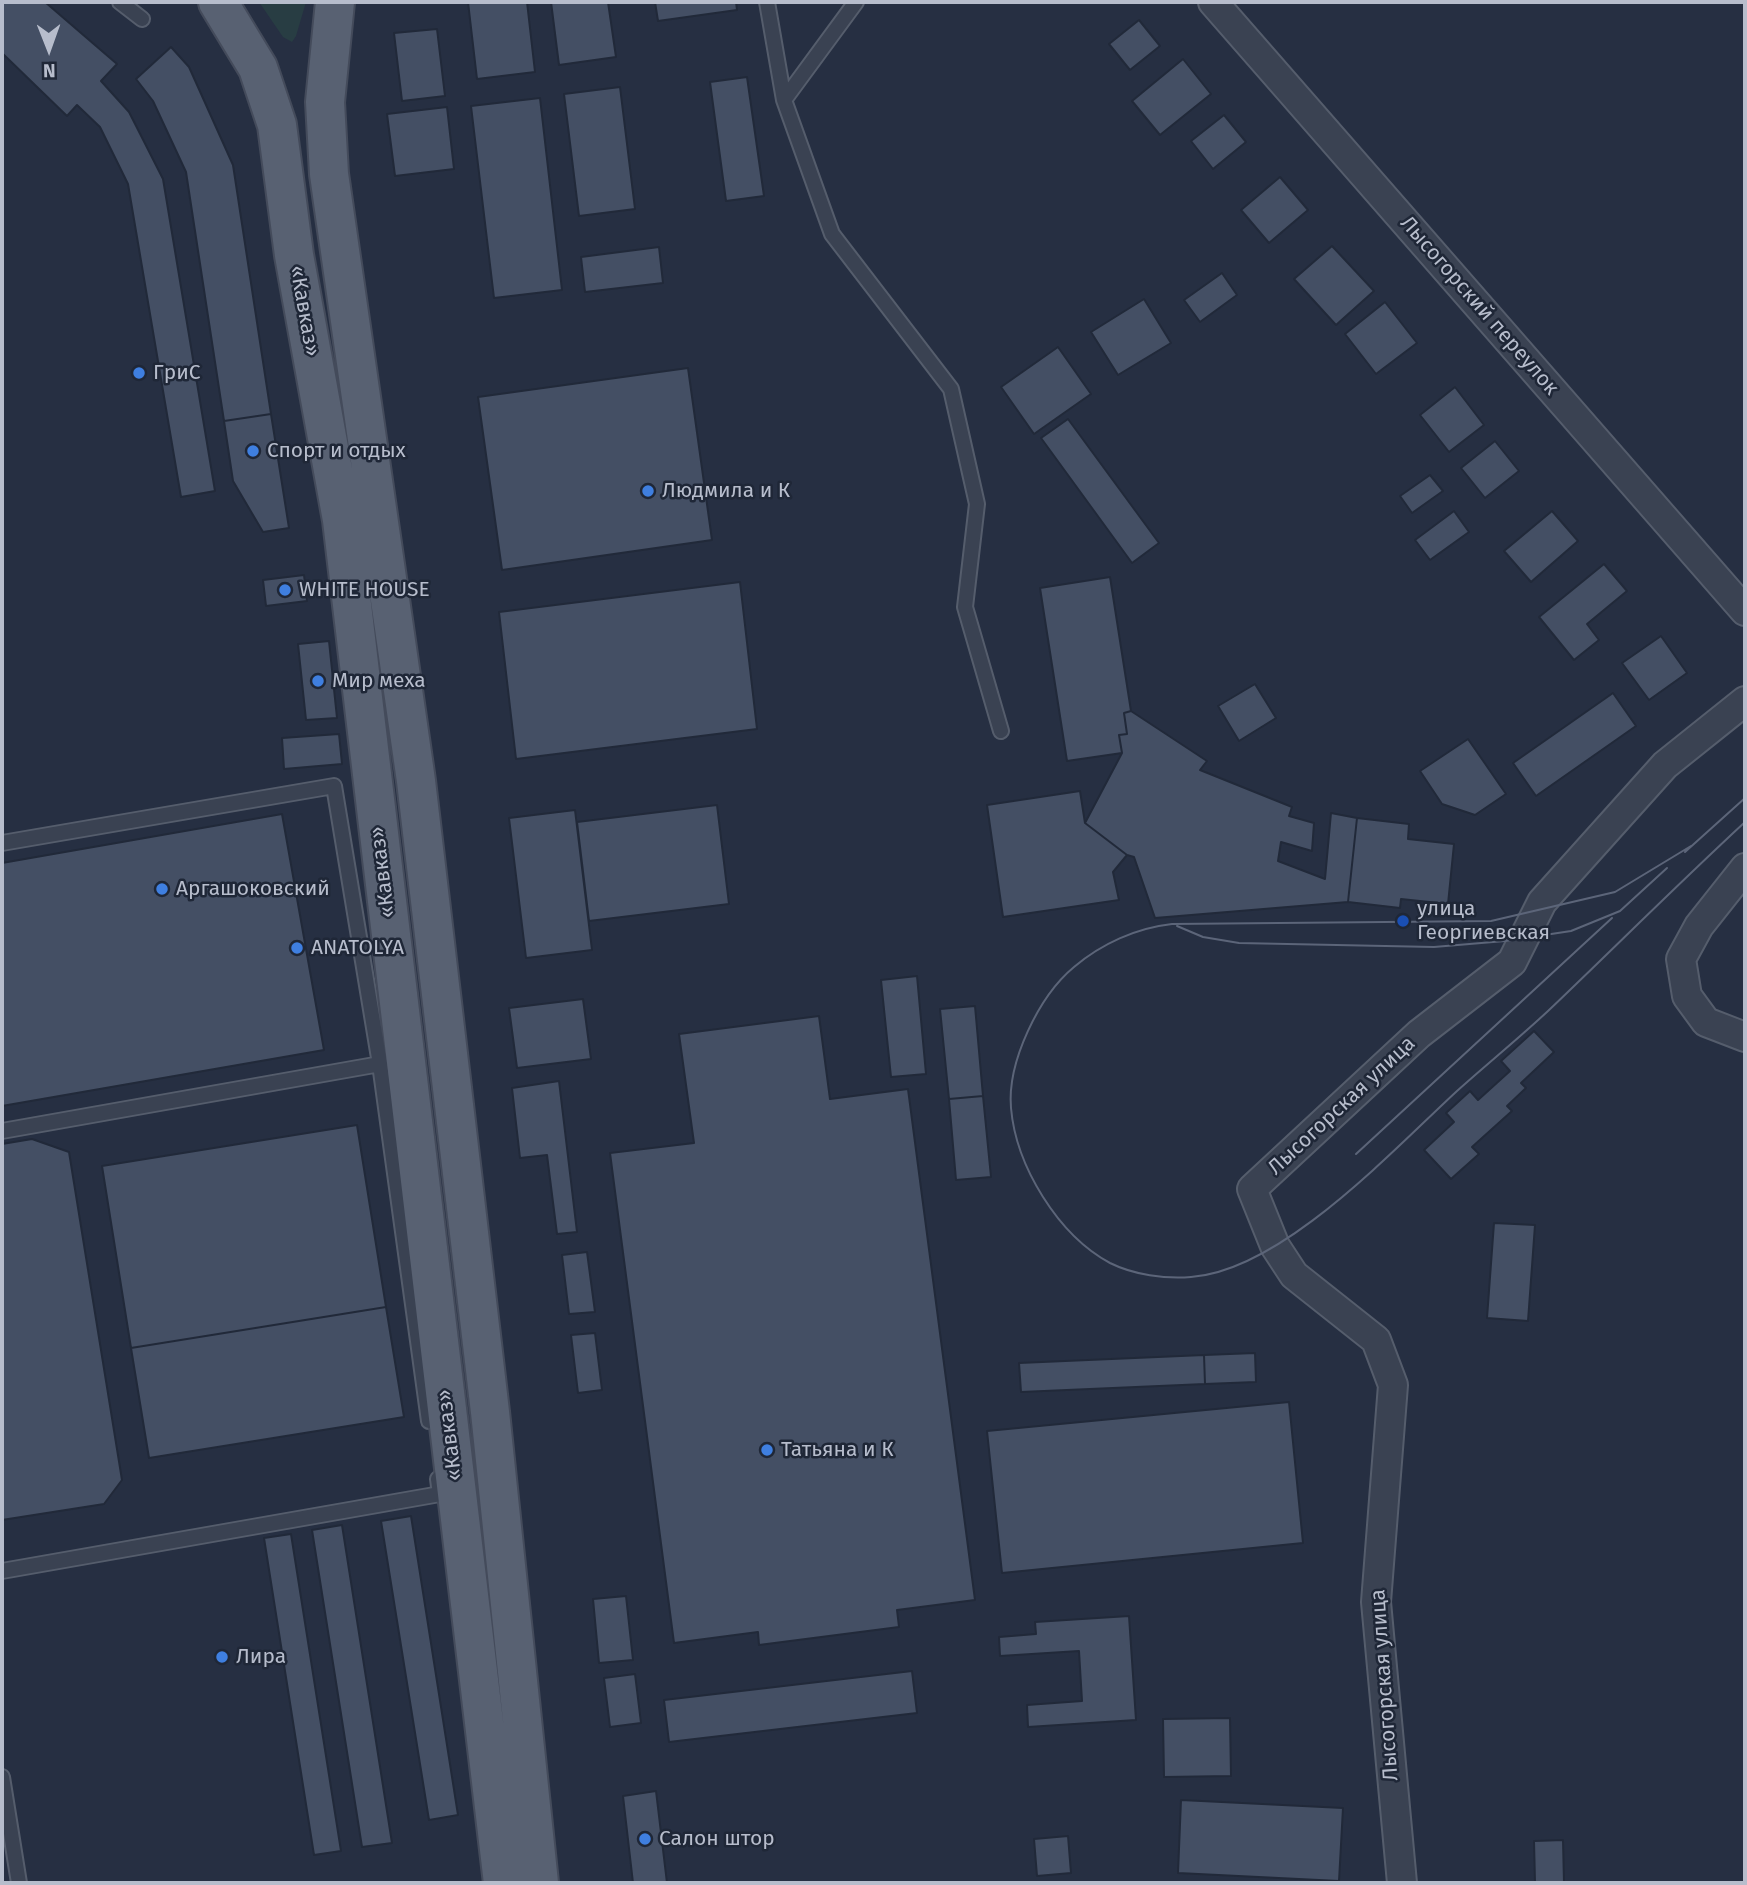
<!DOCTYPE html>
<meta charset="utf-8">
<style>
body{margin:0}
#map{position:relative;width:1747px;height:1885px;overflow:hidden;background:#262f42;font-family:"Fira Sans",sans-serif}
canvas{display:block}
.frame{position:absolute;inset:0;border:4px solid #b7bdcc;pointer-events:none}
.north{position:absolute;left:14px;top:14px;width:70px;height:70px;-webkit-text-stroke:5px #1f2737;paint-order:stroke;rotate:179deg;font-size:19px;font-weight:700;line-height:28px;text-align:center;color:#b7bdcc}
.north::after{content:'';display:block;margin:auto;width:24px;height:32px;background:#b7bdcc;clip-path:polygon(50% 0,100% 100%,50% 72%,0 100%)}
</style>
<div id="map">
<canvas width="1747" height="1885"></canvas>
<div class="frame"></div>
<div class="north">N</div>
</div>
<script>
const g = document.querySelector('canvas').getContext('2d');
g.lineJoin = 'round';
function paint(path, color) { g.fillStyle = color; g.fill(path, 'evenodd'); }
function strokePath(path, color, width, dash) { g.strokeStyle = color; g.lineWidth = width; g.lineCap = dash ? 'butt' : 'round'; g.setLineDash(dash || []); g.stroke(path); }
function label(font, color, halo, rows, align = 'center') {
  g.font = font + ' "Fira Sans",sans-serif'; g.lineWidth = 5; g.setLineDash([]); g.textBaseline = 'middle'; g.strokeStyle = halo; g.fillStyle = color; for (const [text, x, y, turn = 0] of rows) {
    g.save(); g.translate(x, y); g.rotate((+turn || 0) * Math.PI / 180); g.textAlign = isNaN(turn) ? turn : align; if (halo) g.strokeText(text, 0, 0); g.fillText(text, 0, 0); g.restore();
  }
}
paint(new Path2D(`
 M259,2h47l-10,34 -4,6 -9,-5z`), '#283d43');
const building = new Path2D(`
 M2,2h43l72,62 -16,17 28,31 34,67 52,312 -34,6 -53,-313 -28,-57 -23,-22 -10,11 -65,-63z
 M468,2h59l8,70 -58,7z
 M551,2h57l8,55 -57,8z
 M655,2h81l1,8 -79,11z
 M1139,20l21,26 -30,24 -21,-26z
 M437,29l8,67 -43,5 -8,-68z
 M171,47l18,20 44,98 38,249 -47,7 -38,-249 -33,-71 -17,-22z
 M1183,59l28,35 -51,41 -28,-34z
 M747,77l17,119 -38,5 -16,-119z
 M620,87l15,122 -56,7 -15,-122z
 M540,98l22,192 -68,8 -23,-192z
 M447,107l7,62 -59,7 -8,-62z
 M1224,115l22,27 -33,27 -22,-28z
 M1280,177l28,33 -39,33 -28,-33z
 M1332,246l42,45 -38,34 -42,-46z
 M659,247l4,36 -78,9 -4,-35z
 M1222,273l15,22 -37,27 -16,-22z
 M1144,299l27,44 -53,32 -27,-43z
 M1385,302l32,41 -41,31 -31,-40z
 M1058,347l33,47 -57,40 -33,-47z
 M688,368l24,172 -210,30 -24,-173z
 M1455,387l29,38 -35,27 -29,-37z
 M271,414l18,114 -26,4 -30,-51 -9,-60z
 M1068,419l91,124 -27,20 -91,-125z
 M1495,441l24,30 -34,27 -24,-30z
 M1430,475l13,16 -31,22 -12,-17z
 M1454,511l15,21 -39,28 -15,-20z
 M1552,511l26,30 -47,41 -27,-31z
 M1604,564l23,27 -40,33 12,16 -25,20 -35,-43z
 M304,575l3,26 -41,5 -3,-26z
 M1110,577l21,134 -7,2 3,21 -8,1 3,18 -55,8 -27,-173z
 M740,582l17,147 -241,30 -17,-147z
 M1661,636l26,37 -38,27 -27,-37z
 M329,641l8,77 -31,2 -8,-76z
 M1255,684l21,34 -37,23 -21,-35z
 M1613,693l23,33 -100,70 -23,-33z
 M1131,711l76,50 -7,9 92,37 -3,9 25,7 -2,28 -31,-9 -3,19 47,18 6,-66 26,5 -9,84 -193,16 -21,-61 -7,-2 -42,-32 37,-70 -3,-18 8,-1 -3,-21z
 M339,734l3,30 -58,5 -2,-31z
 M1468,739l38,55 -31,21 -33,-11 -22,-33z
 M1080,791l5,32 42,32 -14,17 6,28 -116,17 -16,-112z
 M717,805l12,99 -140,17 -12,-99z
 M575,810l17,140 -66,8 -17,-140z
 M282,814l42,236 -322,56v-243z
 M1357,818l52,6 -1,15 46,5 -6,60 -47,-5 -1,9 -52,-6z
 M917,976l9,98 -35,3 -10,-97z
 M583,999l8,60 -74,9 -8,-60z
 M975,1006l8,90 -34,3 -9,-90z
 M819,1016l11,83 78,-10 67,511 -78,10 2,17 -140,18 -1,-13 -84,11 -64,-490 84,-10 -15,-109z
 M1534,1031l20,21 -33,31 5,5 -19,18 5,5 -40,36 7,7 -28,25 -27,-29 30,-28 -8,-9 24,-22 8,9 32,-29 -9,-10z
 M559,1081l18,151 -20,2 -10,-79 -27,3 -8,-70z
 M983,1096l8,81 -35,3 -7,-81z
 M357,1125l29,182 -255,41 -29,-182z
 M32,1139l37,13 53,328 -18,24 -102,16v-376z
 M1494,1223l41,2 -7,96 -41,-3z
 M587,1252l8,60 -26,2 -7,-59z
 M386,1307l18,110 -255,41 -18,-110z
 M595,1333l7,57 -24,3 -7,-58z
 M1255,1353l1,29 -51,2 -1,-29z
 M1204,1355l1,29 -184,8 -2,-29z
 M1289,1402l14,141 -301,30 -15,-142z
 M411,1516l47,299 -29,5 -48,-299z
 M342,1525l50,318 -30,4 -50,-317z
 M291,1534l50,317 -27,4 -50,-317z
 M626,1596l7,64 -34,3 -6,-64z
 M1129,1616l7,104 -108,7 -1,-22 55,-4 -3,-50 -79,5 -1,-19 37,-3 -1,-12z
 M912,1671l5,42 -248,29 -5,-42z
 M635,1674l6,49 -31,4 -6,-49z
 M1230,1718l1,58 -67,1 -1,-58z
 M656,1791l11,92h-34l-10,-87z
 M1181,1800l162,8 -4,73 -161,-8z
 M1068,1836l3,37 -34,3 -3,-37z
 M1563,1840l1,43h-29l-1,-42z`);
paint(building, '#444f64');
strokePath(building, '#212939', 2);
const service = new Path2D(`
 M120,2l22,17
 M767,2l17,98 48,134 119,155 26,115 -12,103 36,124
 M784,100l72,-98
 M2,843l332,-57 46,278 49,357
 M2,1131l378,-67
 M2,1571l438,-77 -2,-15
 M2,1777l17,106`);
const minor = new Path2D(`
 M1213,2l532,609
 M1745,868l-46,58 -18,33 6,37 19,26 39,15
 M1402,1883l-26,-281 17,-217 -17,-45 -82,-65 -19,-29 -23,-57 167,-155 93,-72 30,-60 123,-137 80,-64`);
const primary = new Path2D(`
 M218,2l40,66 19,57 17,130 48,265 161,1363
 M335,2l-10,100 4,72 87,607 74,631 49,471`);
strokePath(service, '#555d6c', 18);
strokePath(minor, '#555d6c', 32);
strokePath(primary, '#444b5b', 42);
strokePath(service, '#3a4252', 14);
strokePath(minor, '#3a4252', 28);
strokePath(primary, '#586172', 38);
strokePath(new Path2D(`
 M1691,846l-76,46 -124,29 -319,3c-36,4 -71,20 -98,43 -35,29 -67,95 -63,141 5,58 47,127 99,155 24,12 55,16 81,14 90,-6 201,-126 266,-186 30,-27 61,-52 91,-80 66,-63 130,-127 197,-189
 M1685,852l60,-54
 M1177,926l26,11 36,6 195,4 71,-6 66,-10 49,-20 47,-43
 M1356,1154l256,-236`), '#5c6579', 2);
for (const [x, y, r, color] of [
 [139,373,7,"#3f7fe0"],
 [253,451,7,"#3f7fe0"],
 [648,491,7,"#3f7fe0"],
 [285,590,7,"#3f7fe0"],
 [318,681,7,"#3f7fe0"],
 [162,889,7,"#3f7fe0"],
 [1403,921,7,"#1a4fb4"],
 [297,948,7,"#3f7fe0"],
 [767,1450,7,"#3f7fe0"],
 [222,1657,7,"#3f7fe0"],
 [645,1839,7,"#3f7fe0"]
]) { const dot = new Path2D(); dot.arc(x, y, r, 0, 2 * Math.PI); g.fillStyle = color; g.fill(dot); strokePath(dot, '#1f2737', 2.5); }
label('21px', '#b7bdcc', '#1f2737', [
 ["Лысогорский переулок",1479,306,49],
 ["«Кавказ»",304,311,80],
 ["«Кавказ»",383,872,-97],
 ["Лысогорская улица",1342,1106,-43],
 ["«Кавказ»",450,1435,-97],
 ["Лысогорская улица",1385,1685,-94]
]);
label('21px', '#b7bdcc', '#1f2737', [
 ["ГриС",153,373],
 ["Спорт и отдых",267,451],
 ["Людмила и К",662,491],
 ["WHITE HOUSE",299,590],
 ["Мир меха",332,681],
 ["Аргашоковский",176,889],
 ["улица",1417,909],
 ["Георгиевская",1417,933],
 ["ANATOLYA",311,948],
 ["Татьяна и К",781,1450],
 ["Лира",236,1657],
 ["Салон штор",659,1839]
], 'left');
</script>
